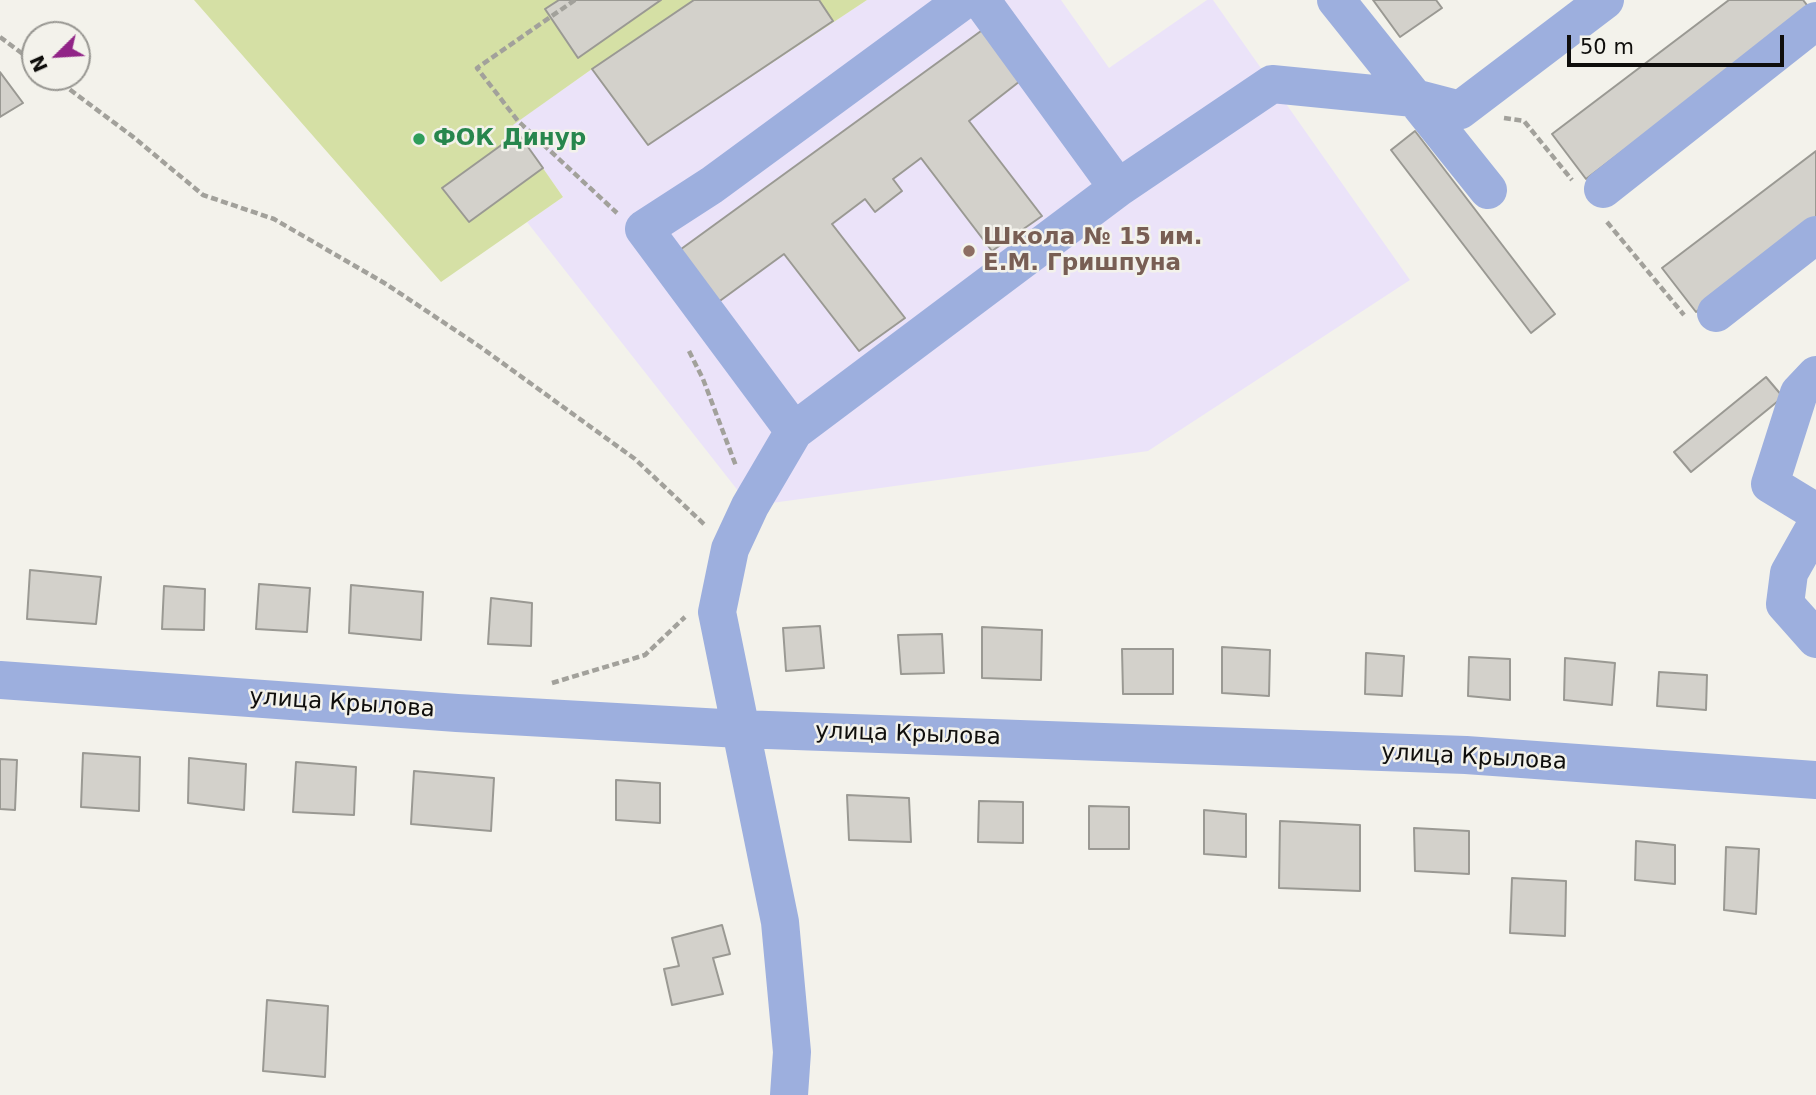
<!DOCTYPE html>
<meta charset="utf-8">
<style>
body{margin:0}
#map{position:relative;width:1816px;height:1095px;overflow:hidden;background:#f3f2eb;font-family:"DejaVu Sans",sans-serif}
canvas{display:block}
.north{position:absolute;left:21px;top:21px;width:70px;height:70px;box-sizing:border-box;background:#f3f2eb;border:2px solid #989792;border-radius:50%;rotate:246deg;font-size:19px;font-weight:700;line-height:28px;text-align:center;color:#0f0e0c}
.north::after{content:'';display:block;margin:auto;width:24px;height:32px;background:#912487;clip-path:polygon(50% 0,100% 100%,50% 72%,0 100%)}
.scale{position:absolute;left:1567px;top:35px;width:217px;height:32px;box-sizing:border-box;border:4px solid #0f0e0c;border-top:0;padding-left:9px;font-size:21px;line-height:24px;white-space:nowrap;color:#0f0e0c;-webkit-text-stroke:5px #f3f2eb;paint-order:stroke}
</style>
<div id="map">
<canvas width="1816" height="1095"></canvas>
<div class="north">N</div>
<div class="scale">50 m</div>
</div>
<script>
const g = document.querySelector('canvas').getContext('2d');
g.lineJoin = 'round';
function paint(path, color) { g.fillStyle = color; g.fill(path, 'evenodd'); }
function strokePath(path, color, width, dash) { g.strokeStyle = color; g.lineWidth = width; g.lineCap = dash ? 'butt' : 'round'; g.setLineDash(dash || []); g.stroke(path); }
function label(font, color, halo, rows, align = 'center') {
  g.font = font + ' "DejaVu Sans",sans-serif'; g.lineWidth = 5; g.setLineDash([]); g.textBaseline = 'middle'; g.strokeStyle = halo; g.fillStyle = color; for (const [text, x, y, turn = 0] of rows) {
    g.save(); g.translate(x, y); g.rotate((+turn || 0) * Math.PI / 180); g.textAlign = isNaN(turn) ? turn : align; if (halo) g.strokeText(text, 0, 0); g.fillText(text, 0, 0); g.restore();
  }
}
paint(new Path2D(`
 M867,0h194l48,68 98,-68h6l197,280 -262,171 -398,55 -223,-284 36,-25 -51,-72 80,-56 55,75z`), '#ebe3f9');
paint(new Path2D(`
 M194,0h673l-219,145 -56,-76 -79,56 50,72 -122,85z`), '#d5e0a5');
const building = new Path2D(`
 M559,0h102l-83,58 -33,-49z
 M694,0h125l14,21 -185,124 -56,-76z
 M1373,0h63l6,8 -42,29z
 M1729,0h74l7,9 -224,170 -34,-45z
 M992,23l37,51 -60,47 73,95 -50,35 -71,-93 -28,21 9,12 -27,21 -10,-13 -33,25 73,94 -46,33 -75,-97 -67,49 -40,-51z
 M0,72l23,31 -23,14z
 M1415,131l140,183 -24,19 -140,-183z
 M518,133l25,35 -74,54 -27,-34z
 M1816,151v70l-120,91 -34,-44z
 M1766,377l17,20 -92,75 -17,-20z
 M30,570l71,7 -5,47 -69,-5z
 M259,584l51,4 -3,44 -51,-3z
 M351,585l72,7 -2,48 -72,-7z
 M164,586l41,3 -1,41 -42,-1z
 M491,598l41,5 -1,43 -43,-2z
 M820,626l4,42 -38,3 -3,-43z
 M982,627l60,3 -1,50 -59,-2z
 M942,634l2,39 -43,1 -3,-39z
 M1222,647l48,3 -1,46 -47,-3z
 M1122,649h51v45h-50z
 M1366,653l38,3 -2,40 -37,-2z
 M1469,657l41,2v41l-42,-4z
 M1565,658l50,5 -3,42 -48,-5z
 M1659,672l48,3 -1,35 -49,-4z
 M83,753l57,4 -1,54 -58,-4z
 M189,758l57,6 -2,46 -56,-7z
 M0,759l17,1 -2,50 -15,-1z
 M296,762l60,5 -2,48 -61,-3z
 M414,771l80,7 -3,53 -80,-7z
 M616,780l44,3v40l-44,-3z
 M847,795l62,3 2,44 -62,-2z
 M979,801l44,1v41l-45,-1z
 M1089,806l40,1v42h-40z
 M1204,810l42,4v43l-42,-3z
 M1280,821l80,4v66l-81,-3z
 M1414,828l55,3v43l-54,-3z
 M1636,841l39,4v39l-40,-4z
 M1726,847l33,2 -3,65 -32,-4z
 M1512,878l54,3 -1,55 -55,-3z
 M722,925l8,29 -17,4 10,36 -51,11 -8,-36 15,-3 -7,-28z
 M267,1000l61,6 -3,71 -62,-6z`);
paint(building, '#d3d1cb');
strokePath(building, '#9a9993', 2);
strokePath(new Path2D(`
 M575,0l-98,68 41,53 99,92
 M0,37l35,26
 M53,77l79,59 71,59 71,24 112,65 93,62 156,113 71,67
 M1504,118l20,3 48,59
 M1607,222l77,93
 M689,351l14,28 33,87
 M552,683l93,-28 40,-38`), '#a2a19b', 4.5, [7, 3.5]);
strokePath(new Path2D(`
 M981,0l137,188
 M1336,0l152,190
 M1603,189l213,-168
 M1716,313l100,-78
 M1816,375l-17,18 -29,91 46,28
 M794,431l-150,-202 68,-44 252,-185
 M1816,525l-27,48 -4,31 31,35
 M0,680l457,33 283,16 726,26 350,25
 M789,1095l3,-43 -12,-130 -63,-310 13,-63 20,-43 44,-75 324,-243 154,-104 142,14 46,12 145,-110`), '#9dafde', 38);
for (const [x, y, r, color] of [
 [419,139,7,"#2e9e5b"],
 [969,251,7,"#8d6e63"]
]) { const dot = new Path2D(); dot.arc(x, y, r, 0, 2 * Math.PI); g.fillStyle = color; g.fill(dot); strokePath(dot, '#f3f2eb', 2.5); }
label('bold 23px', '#27864d', '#f3f2eb', [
 ["ФОК Динур",433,139]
], 'left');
label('bold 23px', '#785e54', '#f3f2eb', [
 ["Школа № 15 им.",983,238],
 ["Е.М. Гришпуна",983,264]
], 'left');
label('23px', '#0f0e0c', '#f3f2eb', [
 ["улица Крылова",342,704,4],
 ["улица Крылова",908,735,2],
 ["улица Крылова",1474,758,3]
]);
</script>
